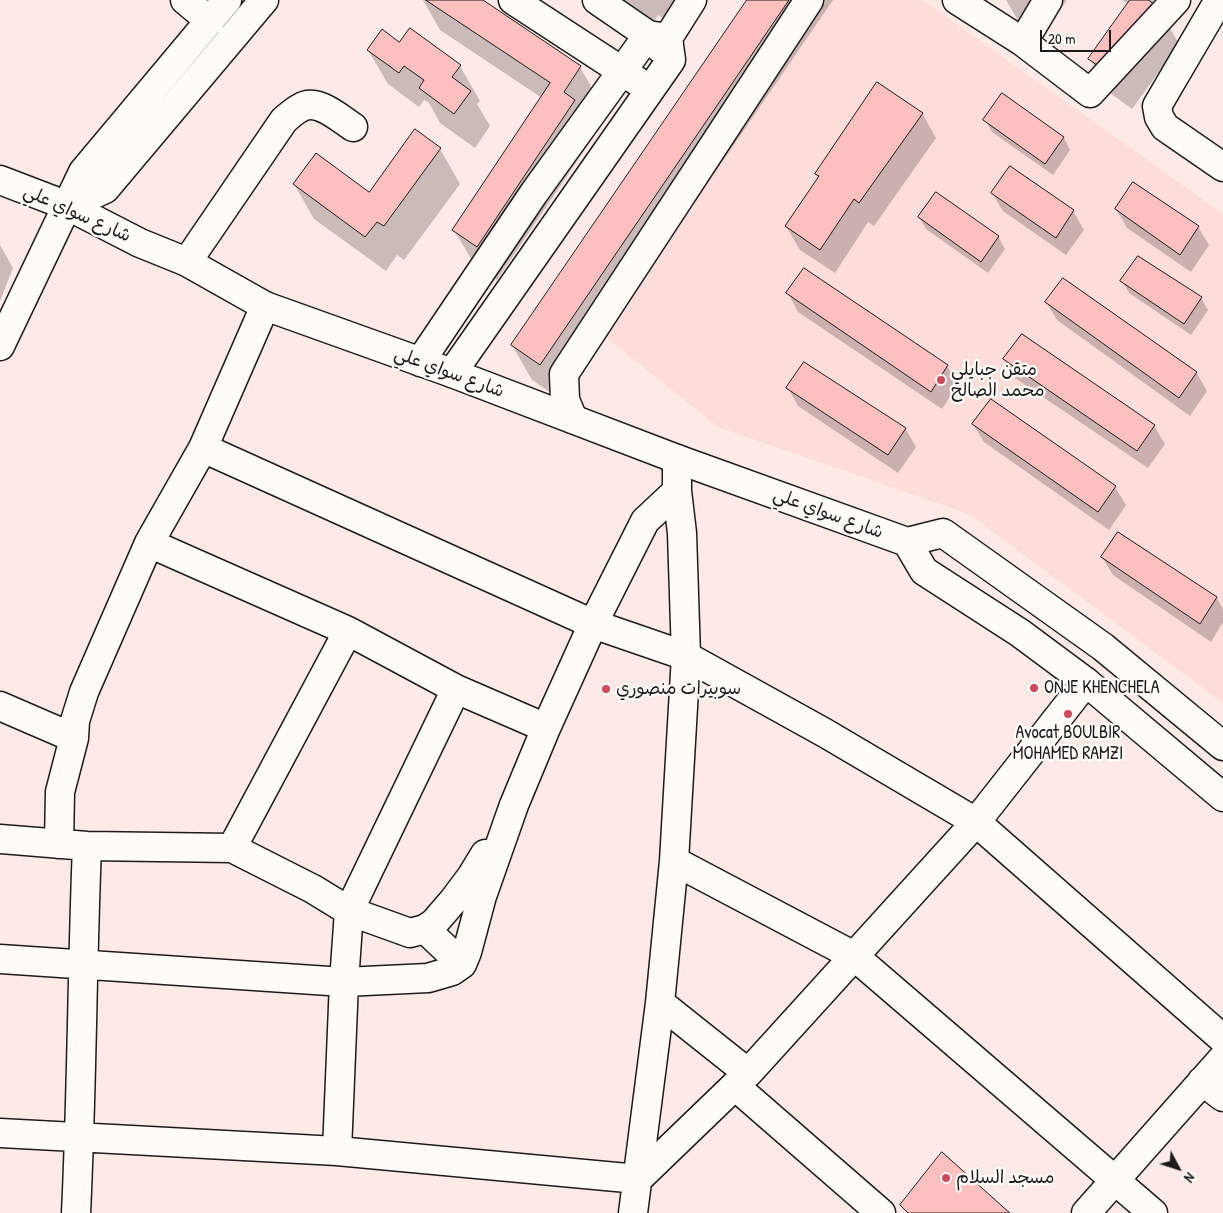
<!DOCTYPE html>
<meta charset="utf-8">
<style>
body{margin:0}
#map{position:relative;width:1223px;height:1213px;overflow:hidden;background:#fdeae6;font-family:"Patrick Hand",sans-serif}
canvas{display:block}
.north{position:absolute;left:1153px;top:1143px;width:50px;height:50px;-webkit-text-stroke:4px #fdfcf7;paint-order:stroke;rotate:130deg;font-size:14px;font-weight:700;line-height:20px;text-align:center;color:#1c1c1c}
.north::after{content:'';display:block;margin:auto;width:18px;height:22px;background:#1c1c1c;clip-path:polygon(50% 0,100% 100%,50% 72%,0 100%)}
.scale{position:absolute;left:1040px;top:30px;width:71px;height:22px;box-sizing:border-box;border:2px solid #1c1c1c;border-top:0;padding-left:6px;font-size:15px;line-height:18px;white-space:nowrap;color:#1c1c1c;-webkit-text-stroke:4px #fdfcf7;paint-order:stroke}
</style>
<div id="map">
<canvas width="1223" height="1213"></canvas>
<div class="north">N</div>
<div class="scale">20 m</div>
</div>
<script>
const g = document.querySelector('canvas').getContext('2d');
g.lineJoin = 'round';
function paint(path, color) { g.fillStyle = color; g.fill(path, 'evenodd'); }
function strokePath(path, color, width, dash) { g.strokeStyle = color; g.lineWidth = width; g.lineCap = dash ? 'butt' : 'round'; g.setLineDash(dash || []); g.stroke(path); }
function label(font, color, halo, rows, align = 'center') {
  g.font = font + ' "Patrick Hand","Playpen Sans Arabic",sans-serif'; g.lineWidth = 4.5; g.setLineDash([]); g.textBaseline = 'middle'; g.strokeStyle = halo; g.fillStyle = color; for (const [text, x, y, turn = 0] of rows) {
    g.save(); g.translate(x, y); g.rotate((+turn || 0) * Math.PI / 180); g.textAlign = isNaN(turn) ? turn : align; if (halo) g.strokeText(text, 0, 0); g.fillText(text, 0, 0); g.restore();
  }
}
paint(new Path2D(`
 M828,0h95l300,214v489l-254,-189 -251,-87 -117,-94z`), '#fdddda');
paint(new Path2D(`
 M423,0h58l99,67 20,35 -13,20 7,14 -97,144 -23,-16 -20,-34 88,-132 -102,-68z
 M603,0h105l-23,33 -27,-18 -10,16z
 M748,0h85l-273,399 -28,-19 -20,-35z
 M1006,0h61l-26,37 -22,-15z
 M1122,0h32l-3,4 8,5 20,35 -47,65 -22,-16 -20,-34 38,-55z
 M368,50l92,16 20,35 -3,3 13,22 -15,22 -35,-25 -11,-20 -5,-3 -5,7 -31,-23z
 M1002,95l62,43 6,12 -17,25 -61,-43 -7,-12z
 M922,113l14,25 -62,88 -6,-4 -33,51 -35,-23 -14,-24 33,-48 -3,-4z
 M440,149l20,35 -56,76 -7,-5 -11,16 -72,-52 -20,-35 75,10z
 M1133,184l65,43 11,18 -18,27 -64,-44 -11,-19z
 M992,193l81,18 11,19 -18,25 -63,-44z
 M919,217l79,19 7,13 -17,24 -62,-44z
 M0,245l13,23 -13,33z
 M1122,281l79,17 7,12 -17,25 -62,-42z
 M788,293l159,73 11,18 -16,25 -144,-97z
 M1046,302l150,70 11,19 -17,25 -133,-96z
 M1005,360l149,66 11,18 -17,24 -133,-90z
 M788,388l117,40 11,19 -18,26 -100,-67z
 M973,424l142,63 11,18 -17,25 -125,-88z
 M1102,557l115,41 6,11v13l-12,20 -98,-67z`), '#0003');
const building = new Path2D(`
 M426,0h57l98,66 -17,26 11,8 -98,147 -25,-17 98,-147z
 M747,0h42l-249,365 -29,-20z
 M1130,0h18l12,8 -48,67 -24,-16z
 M410,28l51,37 -9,12 19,14 -17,23 -35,-26 5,-8 -20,-14 -5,7 -32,-23 15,-21 17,13z
 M877,82l46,31 -64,90 -5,-4 -34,51 -35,-24 34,-50 -4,-2z
 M1002,93l62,44 -19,27 -62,-44z
 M415,129l26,19 -57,78 -7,-4 -12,15 -72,-53 23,-31 53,39z
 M1010,166l64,44 -18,28 -65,-45z
 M1133,182l66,44 -19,29 -65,-46z
 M936,192l63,44 -18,26 -63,-45z
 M1138,256l64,41 -18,27 -64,-43z
 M804,268l144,97 -17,27 -145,-99z
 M1063,278l134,94 -18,26 -134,-96z
 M1022,334l133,91 -18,26 -134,-92z
 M804,362l102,66 -18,27 -102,-67z
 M991,399l125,87 -18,26 -126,-88z
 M1118,532l99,65 -17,27 -99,-67z
 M942,1152l61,55 7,6h-102l-8,-8z`);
paint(building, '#fdc0be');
strokePath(building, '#1c1c1c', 1);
const minor = new Path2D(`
 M185,0l25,21
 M513,0l124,81
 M597,0l51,35 12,13
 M957,0l66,42 67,51 86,-93
 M1219,0l-62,106 2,11 6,10 58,40
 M1023,42l25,-42
 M68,206l37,-17 159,-189
 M187,262l97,-142c5,-4 10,-9 16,-12 17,-11 39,10 53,19
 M0,346l83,-174 144,-172
 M420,362l114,-169 114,-158 20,3
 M452,373l219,-313 -3,-22 24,-38
 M573,419l-8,-19 -1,-26 245,-374
 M203,448l390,176 93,32 139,77 151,89 247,217
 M0,706l74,32
 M546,728l47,-104 52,-103 32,-30
 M0,839l87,7 145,2 81,41 36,22 61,22 15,-4 9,-6 19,-22 18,-24 14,-23
 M59,844l1,-52 14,-54 1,-17 9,-29 65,-149 54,-95 62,-142
 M232,848l116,-217
 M674,861l180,95 299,257
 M425,929l37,35
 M0,959l344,23 84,-4 24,-7 10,-7 5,-12 15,-56 32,-91 32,-77 -90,-39 -108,-58 -199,-88
 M660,1003l88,70
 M1202,1081l21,16
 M735,1086l146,127
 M0,1133l337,18 301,28 110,-106 228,-251 110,-140
 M337,1151l7,-169 5,-71 107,-222
 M76,1213c6,-122 6,-245 11,-367
 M633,1213l27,-210 14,-142 12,-205 -4,-123 -5,-42v-32
 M1086,1213l137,-155`);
const major = new Path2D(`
 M0,180l68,26 72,37 47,19 78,44 187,67 225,86 230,83 36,-9 160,114 120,99
 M907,542l17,29 96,62 66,49 137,115`);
strokePath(minor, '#1c1c1c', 31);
strokePath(major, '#1c1c1c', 31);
strokePath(minor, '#fdfcf7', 28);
strokePath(major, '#fdfcf7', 28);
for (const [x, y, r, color] of [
 [941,380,5,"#d1495b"],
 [1034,688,5,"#d1495b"],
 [606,689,5,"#d1495b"],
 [1068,714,5,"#d1495b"],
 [946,1178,5,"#d1495b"]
]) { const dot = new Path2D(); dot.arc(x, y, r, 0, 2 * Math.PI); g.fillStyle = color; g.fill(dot); strokePath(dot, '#fdfcf7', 2); }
label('18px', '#1c1c1c', '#fdfcf7', [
 ["شارع سواي علي",77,214,24],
 ["شارع سواي علي",449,373,20],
 ["شارع سواي علي",828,514,20]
]);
label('18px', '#1c1c1c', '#fdfcf7', [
 ["متقن جبايلي",951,370],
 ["محمد الصالح",951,391],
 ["ONJE KHENCHELA",1044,688],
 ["سوبيرات منصوري",616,689],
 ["Avocat BOULBIR",1068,733,"center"],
 ["MOHAMED RAMZI",1068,754,"center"],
 ["مسجد السلام",956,1178]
], 'left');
</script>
